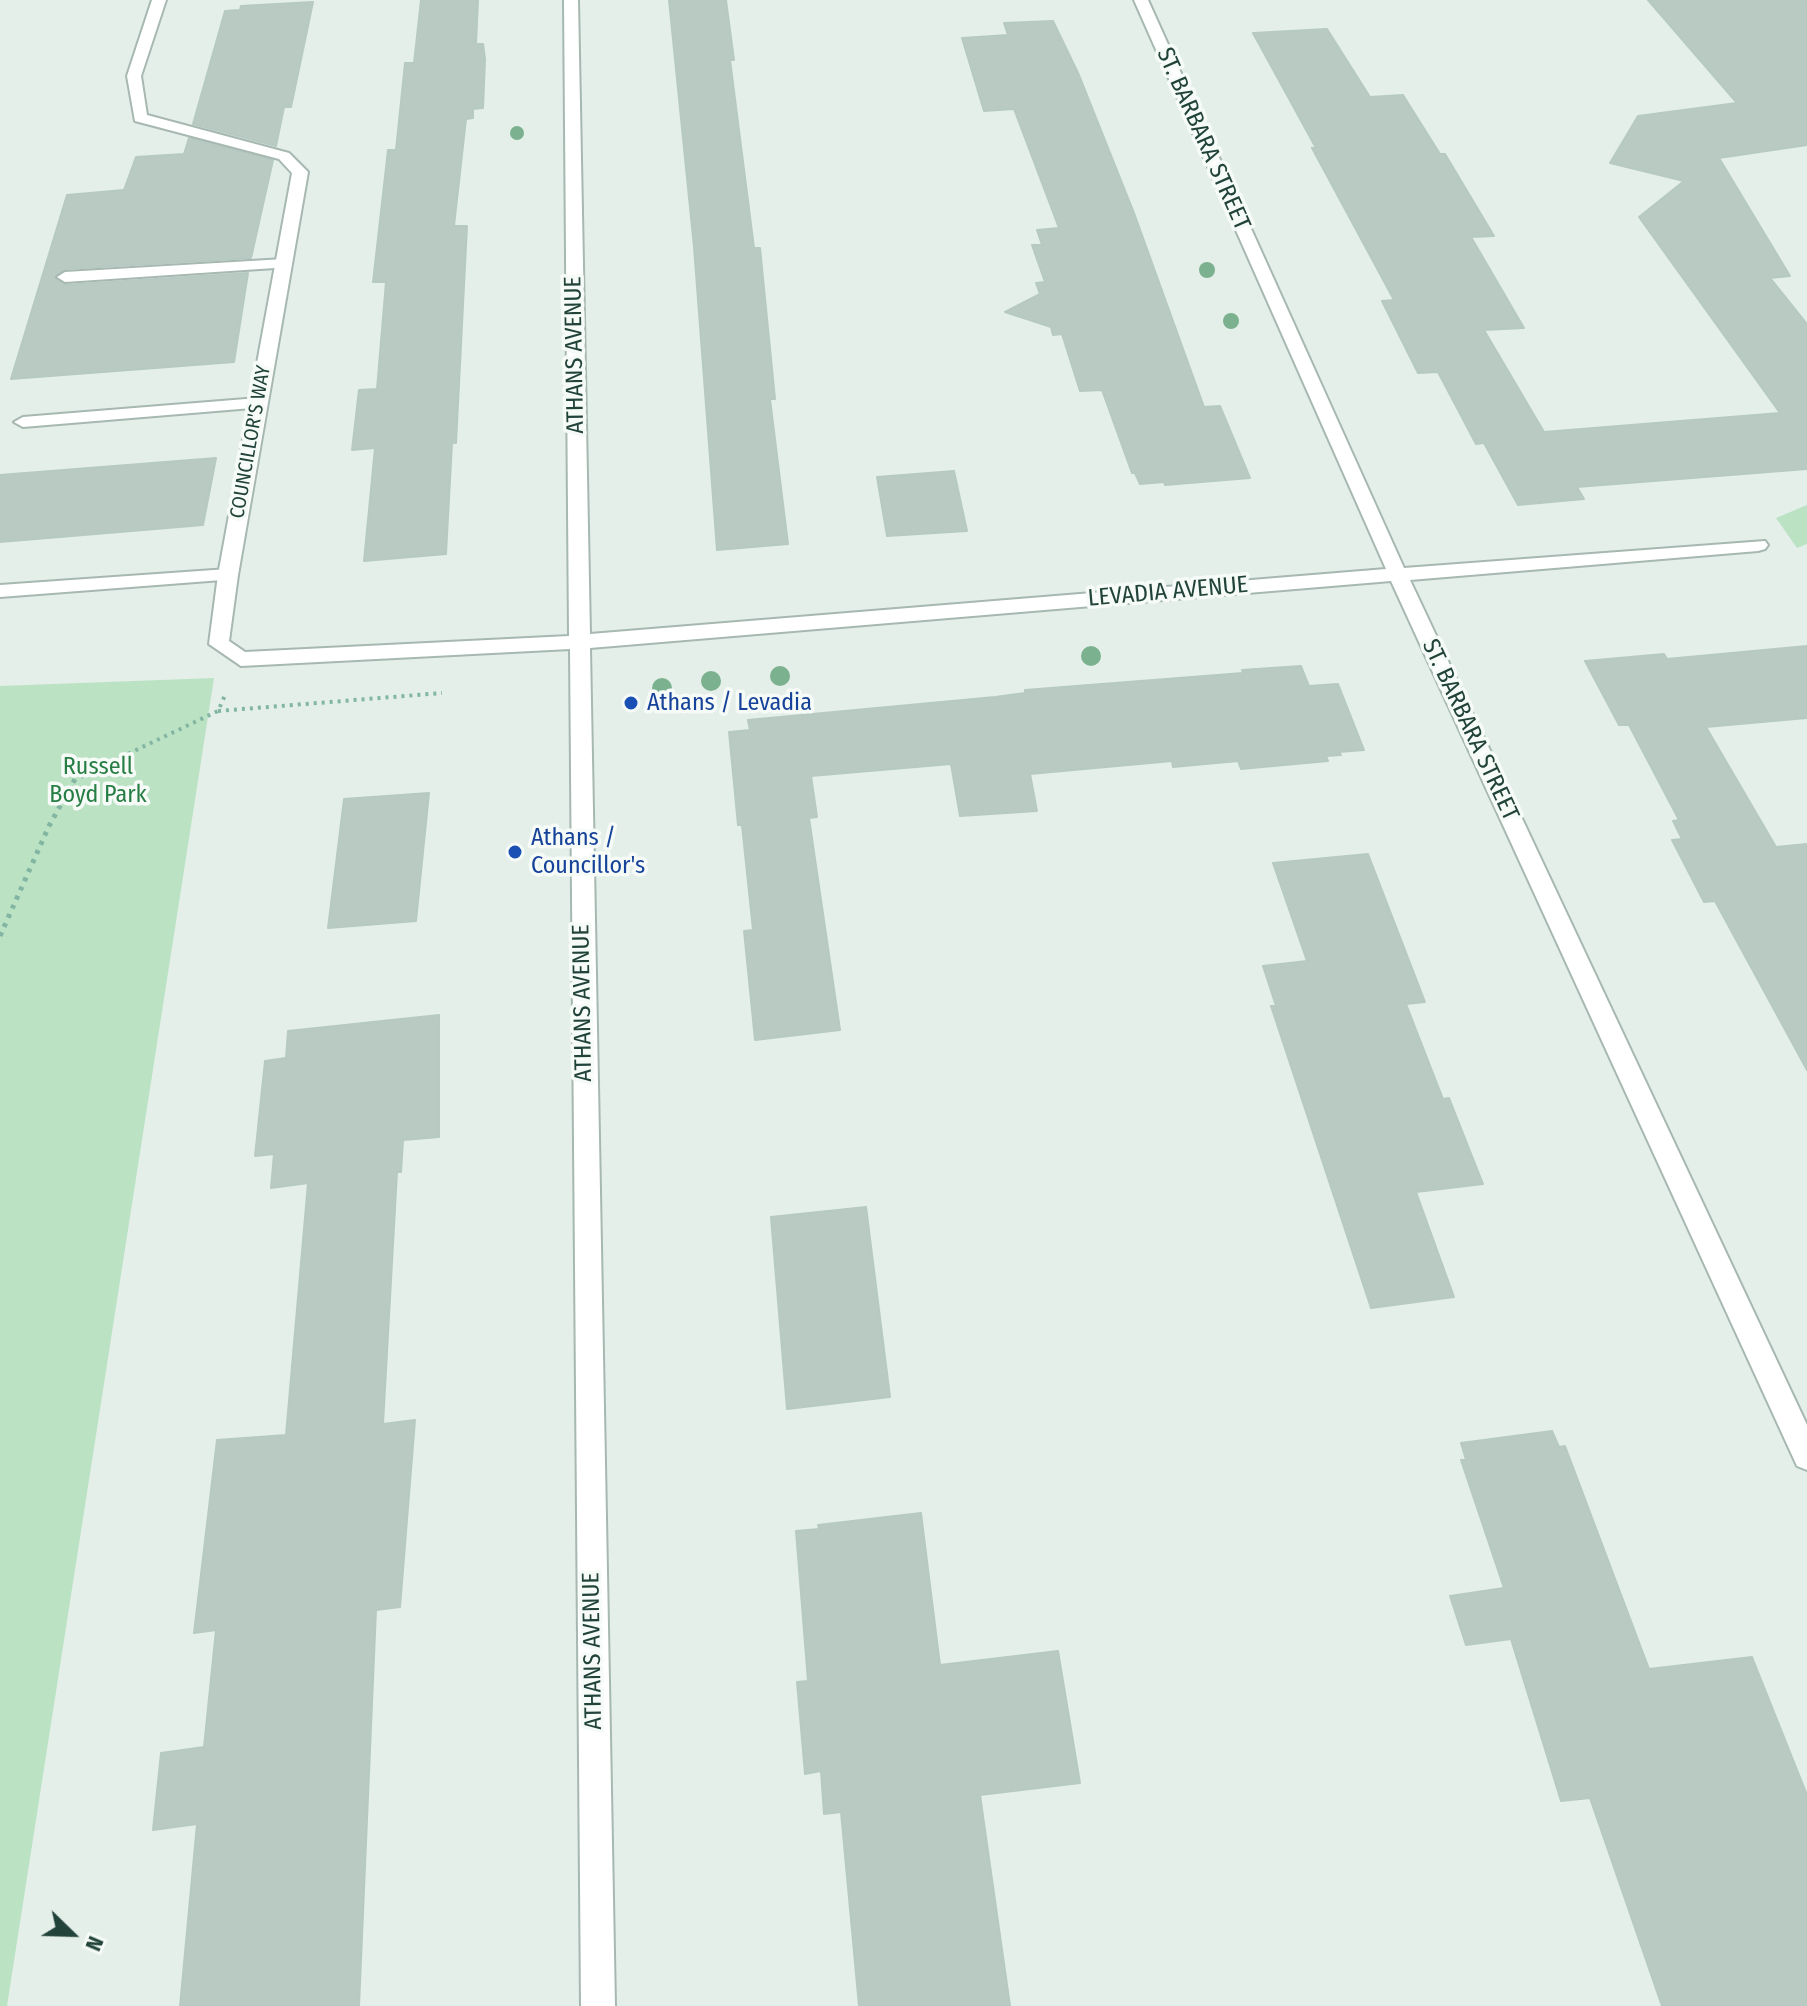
<!DOCTYPE html>
<style>
body{margin:0}
#map{position:relative;width:1807px;height:2006px;overflow:hidden;background:#e4efea;font-family:"Fira Sans Condensed",sans-serif}
canvas{display:block}
.north{position:absolute;left:32px;top:1894px;width:80px;height:80px;-webkit-text-stroke:6px #f6fbf8;paint-order:stroke;rotate:113deg;font-size:22px;font-weight:700;line-height:32px;text-align:center;color:#214339}
.north::after{content:'';display:block;margin:auto;width:28px;height:36px;background:#214339;clip-path:polygon(50% 0,100% 100%,50% 72%,0 100%)}
</style>
<div id="map">
<canvas width="1807" height="2006"></canvas>
<div class="north">N</div>
</div>
<script>
const g = document.querySelector('canvas').getContext('2d');
g.lineJoin = 'round';
function paint(path, color) { g.fillStyle = color; g.fill(path, 'evenodd'); }
function strokePath(path, color, width, dash) { g.strokeStyle = color; g.lineWidth = width; g.lineCap = dash ? 'butt' : 'round'; g.setLineDash(dash || []); g.stroke(path); }
function label(font, color, halo, rows, align = 'center') {
  g.font = font + ' "Fira Sans Condensed",sans-serif'; g.lineWidth = 7; g.setLineDash([]); g.textBaseline = 'middle'; g.strokeStyle = halo; g.fillStyle = color; for (const [text, x, y, turn = 0] of rows) {
    g.save(); g.translate(x, y); g.rotate((+turn || 0) * Math.PI / 180); g.textAlign = isNaN(turn) ? turn : align; if (halo) g.strokeText(text, 0, 0); g.fillText(text, 0, 0); g.restore();
  }
}
paint(new Path2D(`
 M1807,505v39l-10,4 -21,-30z
 M214,678l-207,1328h-7v-1320z`), '#bce2c4');
const building = new Path2D(`
 M421,0h57l-2,44h7l2,15 -2,49 -10,1v9l-7,1 -12,107h13l-11,217h-4l-6,111 -82,7 11,-113 -23,2 7,-60 18,-1 9,-107h-13l15,-132h8l9,-87h9z
 M669,0h57l8,60h-4l24,188h6l15,151h-5l18,145 -71,6 -23,-303z
 M1648,0h159v145l-88,13 71,118 -20,2 37,46v145l-230,18 7,12 -66,6 -34,-62 -8,1 -38,-72 -20,1 -36,-72 12,-1 -82,-152h4l-63,-115 74,-4 43,68 33,-2 37,59h5l49,82 -23,1 53,91 -40,2 60,102 236,-19 -141,-196 45,-36 -74,-18 28,-47 99,-13z
 M313,2l-22,105h-7l-8,39 -83,-22 32,-113 15,-1 1,-4z
 M1053,21l26,54 55,138 70,194 16,-1 30,72 -85,7 -1,-3 -24,2 -5,-11h-3l-30,-83 -22,1 -18,-57 -9,1 -2,-8 -46,-15 35,-18 -4,-11 9,-1 -13,-37h10l-5,-15 22,-2 -45,-119 -30,2 -22,-73 46,-3 -4,-12z
 M189,138l84,22 -22,98 -186,11 -11,9 11,7 183,-12 -14,89 -223,17 56,-184 57,-5 12,-33 48,-3z
 M216,458l-13,67 -203,17v-67z
 M954,471l13,60 -80,5 -10,-59z
 M1807,646v72l-101,9 70,120 31,-3v226l-92,-169 -11,1 -32,-62 10,-1 -9,-18 6,-1 -50,-95h-10l-34,-64 79,-7 3,5z
 M1301,666l8,20 29,-2 26,66 -25,2 2,3 -15,1 2,5 -87,8 -3,-8 -65,6 -1,-6 -142,13 7,37 -77,5 -9,-52 -140,12 6,41 -8,1 31,212 -85,10 -11,-109 9,-1 -11,-105h-4l-9,-93 21,-2 -2,-10 247,-23 30,-4v-3l218,-17 -1,-3z
 M429,793l-13,128 -88,7 16,-129z
 M1368,854l57,148 -19,2 37,95 6,-1 34,86 -67,8 38,105 -83,11 -100,-302h5l-13,-40 44,-5 -34,-98z
 M439,1015v122l-36,3 -2,32h-4l-14,252 32,-4 -15,187 -24,3 -17,396h-179l17,-182 -44,6 8,-77 43,-6 12,-117 -22,3 23,-193 69,-5 22,-252 -37,5 3,-34 -19,2 10,-95 21,-3 2,-27z
 M866,1207l24,190 -103,12 -16,-192z
 M1552,1431l7,16 6,-1 84,223 103,-12 55,138v211h-145l-72,-208 -29,3 -50,-162 -45,6 -16,-49 54,-8 -43,-128h5l-5,-17z
 M921,1513l19,152 118,-14 22,132 -100,12 30,211h-151l-18,-194 -17,2 -3,-43 -16,3 -8,-92 11,-1 -12,-150 23,-2 -1,-4z`);
paint(building, '#b9cac3');
strokePath(building, '#b6cac1', 2);
const service = new Path2D(`
 M284,259l6,2v6l-225,15 -8,-5 8,-5z
 M258,398l6,1 3,4 -3,4 -241,20 -9,-5 9,-5z
 M228,569l10,6 -3,4 -235,18v-12z`);
const minor = new Path2D(`
 M152,0h14l-25,76 6,39 142,38 19,19 -70,403 -9,66 16,11 324,-16 -5,-636h14l12,634 796,-65 -252,-569h14l256,568 361,-27 3,4 -3,4 -7,2 -348,29 397,845v45l-10,-4 -406,-885 -801,67 25,1358h-34l-11,-1357 -329,17 -32,-22 9,-69 74,-402 -13,-14 -144,-38 -8,-45z`);
strokePath(service, '#a6b8b1', 4);
strokePath(minor, '#a6b8b1', 4);
strokePath(new Path2D(`
 M218,711l224,-18
 M92,771l126,-60 8,-18`), '#82b6a3', 4, [3, 5]);
strokePath(new Path2D(`
 M0,936l49,-110 26,-47 22,-10`), '#82b6a3', 5, [4, 6]);
paint(service, '#fff');
paint(minor, '#fff');
g.fillStyle = '#7cb18f';
for (const [x, y, r] of [
 [517,133,7],
 [1207,270,8],
 [1231,321,8],
 [1091,656,10],
 [780,676,10],
 [711,681,10],
 [662,688,10]
]) { g.beginPath(); g.arc(x, y, r, 0, 2 * Math.PI); g.fill(); }
for (const [x, y, r, color] of [
 [631,703,8,"#1a4fb4"],
 [515,852,8,"#1a4fb4"]
]) { const dot = new Path2D(); dot.arc(x, y, r, 0, 2 * Math.PI); g.fillStyle = color; g.fill(dot); strokePath(dot, '#f6fbf8', 3); }
label('20px', '#214339', '#f6fbf8', [
 ["COUNCILLOR'S WAY",251,442,-80]
]);
label('24px', '#214339', '#f6fbf8', [
 ["ST. BARBARA STREET",1203,139,66],
 ["ATHANS AVENUE",575,355,-91],
 ["LEVADIA AVENUE",1168,592,-5],
 ["ST. BARBARA STREET",1470,730,65],
 ["ATHANS AVENUE",583,1003,-91],
 ["ATHANS AVENUE",593,1651,-91]
]);
label('24px', '#164399', '#f6fbf8', [
 ["Athans / Levadia",647,703],
 ["Athans /",531,838],
 ["Councillor's",531,866]
], 'left');
label('24px', '#277e45', '#f6fbf8', [
 ["Russell",98,767],
 ["Boyd Park",98,795]
]);
</script>
